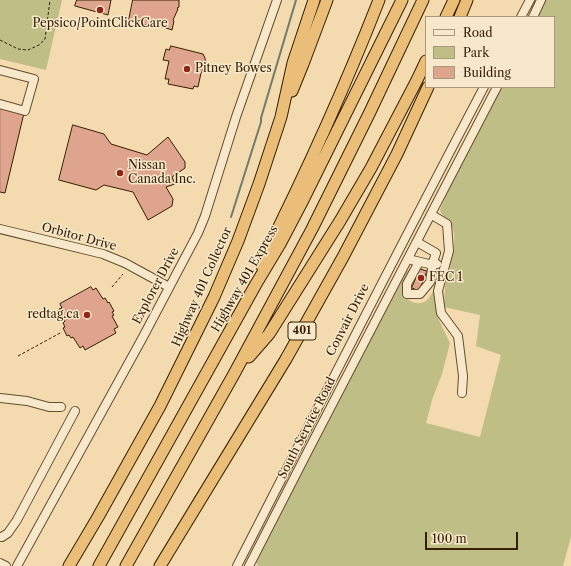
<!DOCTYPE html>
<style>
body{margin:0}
#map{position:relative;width:571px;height:566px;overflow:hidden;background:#f3dbaf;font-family:"Libre Caslon Text",serif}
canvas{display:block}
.legend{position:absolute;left:425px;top:16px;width:130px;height:72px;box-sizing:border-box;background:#f7e8cb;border:1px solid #a9987a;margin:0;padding:5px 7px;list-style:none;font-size:12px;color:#351f00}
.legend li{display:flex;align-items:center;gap:8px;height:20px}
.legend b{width:20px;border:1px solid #a9987a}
.scale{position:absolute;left:425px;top:532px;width:93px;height:18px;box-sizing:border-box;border:2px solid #351f00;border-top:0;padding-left:5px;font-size:12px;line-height:14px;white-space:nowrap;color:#351f00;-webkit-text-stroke:3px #f7e8cb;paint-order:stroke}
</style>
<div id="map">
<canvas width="571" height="566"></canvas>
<ul class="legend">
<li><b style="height:5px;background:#f7e8cb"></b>Road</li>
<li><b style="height:11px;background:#bfbe87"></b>Park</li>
<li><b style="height:11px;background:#dea48d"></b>Building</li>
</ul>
<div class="scale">100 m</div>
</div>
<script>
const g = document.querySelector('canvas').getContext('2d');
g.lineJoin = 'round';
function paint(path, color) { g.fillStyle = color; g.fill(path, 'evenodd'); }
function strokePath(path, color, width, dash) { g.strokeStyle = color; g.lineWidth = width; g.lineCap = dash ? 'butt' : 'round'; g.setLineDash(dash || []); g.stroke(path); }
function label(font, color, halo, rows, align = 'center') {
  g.font = font + ' "Libre Caslon Text",serif'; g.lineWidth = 3; g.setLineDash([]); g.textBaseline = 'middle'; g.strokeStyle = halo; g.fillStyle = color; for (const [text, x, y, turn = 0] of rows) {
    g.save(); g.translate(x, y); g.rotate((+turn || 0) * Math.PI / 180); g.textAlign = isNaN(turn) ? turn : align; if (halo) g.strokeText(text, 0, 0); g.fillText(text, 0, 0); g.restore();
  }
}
paint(new Path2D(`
 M0,0h62l-16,70 -46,-11z
 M546,0h25v537l-8,29h-305l-2,-4 77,-152 63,-121 12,-19 5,-2 -10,20c-1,12 16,21 25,11 7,-7 8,-20 11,-29l2,3 -4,30 -1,11 14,29 -8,31 -10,26 -6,23 54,14 21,-82 -25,-9 4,-31 -36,-8c1,-11 0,-30 6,-39 2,-13 8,-31 1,-43 -3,-6 -9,-8 -11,-15l15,-37 46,-86h53v-70h-16z`), '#bfbe87');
strokePath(new Path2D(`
 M231,217l30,-95v-4l35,-118`), '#737b6b', 2);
const building = new Path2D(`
 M77,0h34l-3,15 -33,-9z
 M133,0h46v7l-2,1 1,1 -5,11 1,1 -2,9 -9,-3h-13l-11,-5 -10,-2z
 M171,46l32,8 2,4 1,7 -5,8 -3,14 -4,-1 -1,3 -25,-5 1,-5h-4l4,-18 -6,-1 3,-11 3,1z
 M0,107l24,6 -19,80 -5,-1z
 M73,125l31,9 7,10 36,11 21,-18 17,25v6l-13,9 3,7 -9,3 7,12 -1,7 -24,14 -15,-28 -29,-7 -8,5 -37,-10z
 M420,269l7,2 -8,20 -7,-3z
 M91,287l2,3 3,-2 7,11 2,-1 3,5 1,-1 5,9 -2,1 2,3 -2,1 6,11 -4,2 2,4 -31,17 -2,-4 -3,2 -7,-11 -2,1 -2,-3 -2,1 -4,-8 2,-1 -2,-4 2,-2 -6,-12 3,-1 -2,-4z`);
paint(building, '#dea48d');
strokePath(building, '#351f00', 1);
const minor = new Path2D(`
 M521,17l9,-17
 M533,17l8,-17
 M0,70l34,9 -9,32 -25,-7
 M432,215l15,9 2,27 -11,40 3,22 17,23 5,40 -1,17
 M0,229l103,25 22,9 44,24
 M417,242l19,11 -3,9 4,2
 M408,259l21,5 4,-2 -3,20 -10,12h-13v-10l12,-22
 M0,398l27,3 22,6h12
 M0,537h2l6,-4 9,-13 58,-109
 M0,563l6,3
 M17,566l126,-229 55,-104 7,-17 31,-99 41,-117
 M237,566c82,-160 163,-320 247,-479
 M249,566l60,-117 188,-362`);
const highway = new Path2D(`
 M446,17l8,-17
 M460,17l7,-17
 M292,91l11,-27 24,-64
 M262,266l3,-11c42,-84 80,-168 114,-255
 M249,357l20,-23 71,-113 31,-53 46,-88 9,-19
 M69,566l29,-49 62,-111 54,-109 24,-56 21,-57 22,-67 12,-54 21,-63
 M99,566l157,-282 24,-40 21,-40 101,-204
 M126,566l108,-192 78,-145 57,-115 54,-114
 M160,566l126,-207 57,-102 54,-103 31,-67`);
strokePath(minor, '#644e2c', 10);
strokePath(highway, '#351f00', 13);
strokePath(new Path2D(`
 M0,40l18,9 10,1 11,-5 6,-6 5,-39
 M112,287l11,-13
 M18,356l44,-24`), '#351f00', 1, [3, 2]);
strokePath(minor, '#f7e8cb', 8);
strokePath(highway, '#eabe78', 11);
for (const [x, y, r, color] of [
 [100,10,4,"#8f2418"],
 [187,69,4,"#8f2418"],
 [120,173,4,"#8f2418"],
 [421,278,4,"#8f2418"],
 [87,315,4,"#8f2418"]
]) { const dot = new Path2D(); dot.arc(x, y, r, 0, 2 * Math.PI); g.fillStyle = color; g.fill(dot); strokePath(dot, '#f7e8cb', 1.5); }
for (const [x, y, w] of [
 [302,331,28]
]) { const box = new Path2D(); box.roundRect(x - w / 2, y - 9, w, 18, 3); g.fillStyle = '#f7e8cb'; g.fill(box); strokePath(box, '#351f00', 1); }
label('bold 11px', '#351f00', null, [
 ["401",302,331]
]);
label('12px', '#351f00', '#f7e8cb', [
 ["Pepsico/PointClickCare",100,24,"center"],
 ["Pitney Bowes",195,69],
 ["Nissan",128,166],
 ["Canada Inc.",128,180],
 ["FEC 1",429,278],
 ["redtag.ca",79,315,"right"]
], 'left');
label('12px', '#351f00', '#f7e8cb', [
 ["Orbitor Drive",79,237,15],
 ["Highway 401 Express",245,279,-60],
 ["Explorer Drive",156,286,-62],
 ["Highway 401 Collector",202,287,-66],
 ["Convair Drive",348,320,-63],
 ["South Service Road",307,428,-63]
]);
</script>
